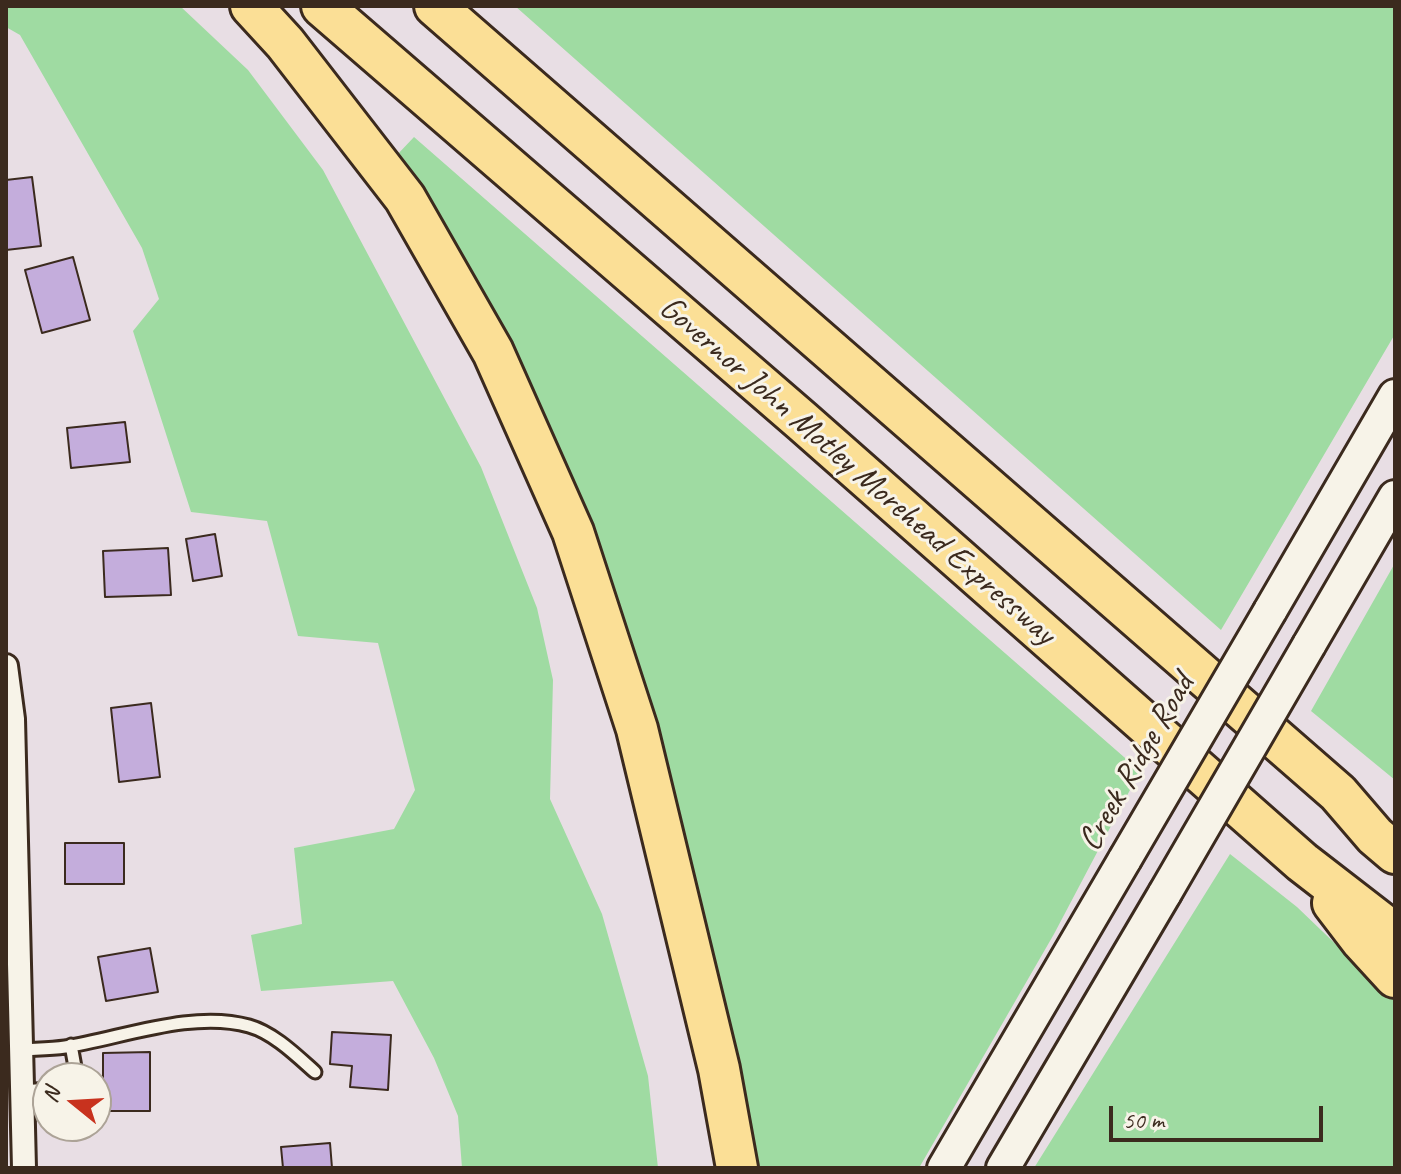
<!DOCTYPE html>
<style>
body{margin:0}
#map{position:relative;width:1401px;height:1174px;overflow:hidden;background:#e8dee4;font-family:Caveat,sans-serif}
canvas{display:block}
.frame{position:absolute;inset:0;border:8px solid #3b2a1e;pointer-events:none}
.north{position:absolute;left:32px;top:1062px;width:80px;height:80px;box-sizing:border-box;background:#f7f3e8;border:2px solid #aca397;border-radius:50%;rotate:288deg;font-size:22px;font-weight:700;line-height:32px;text-align:center;color:#3b2a1e}
.north::after{content:'';display:block;margin:auto;width:28px;height:36px;background:#c8321e;clip-path:polygon(50% 0,100% 100%,50% 72%,0 100%)}
.scale{position:absolute;left:1109px;top:1106px;width:214px;height:36px;box-sizing:border-box;border:4px solid #3b2a1e;border-top:0;padding-left:10px;font-size:24px;line-height:28px;white-space:nowrap;color:#3b2a1e;-webkit-text-stroke:6px #f7f3e8;paint-order:stroke}
</style>
<div id="map">
<canvas width="1401" height="1174"></canvas>
<div class="frame"></div>
<div class="north">N</div>
<div class="scale">50 m</div>
</div>
<script>
const g = document.querySelector('canvas').getContext('2d');
g.lineJoin = 'round';
function paint(path, color) { g.fillStyle = color; g.fill(path, 'evenodd'); }
function strokePath(path, color, width, dash) { g.strokeStyle = color; g.lineWidth = width; g.lineCap = dash ? 'butt' : 'round'; g.setLineDash(dash || []); g.stroke(path); }
function label(font, color, halo, rows, align = 'center') {
  g.font = font + ' Caveat,sans-serif'; g.lineWidth = 6; g.setLineDash([]); g.textBaseline = 'middle'; g.strokeStyle = halo; g.fillStyle = color; for (const [text, x, y, turn = 0] of rows) {
    g.save(); g.translate(x, y); g.rotate((+turn || 0) * Math.PI / 180); g.textAlign = isNaN(turn) ? turn : align; if (halo) g.strokeText(text, 0, 0); g.fillText(text, 0, 0); g.restore();
  }
}
paint(new Path2D(`
 M6,6h174l68,64 75,100 158,297 56,141 16,72 -3,119 52,115 46,162 10,92h-196l-4,-52 -24,-58 -41,-77 -132,10 -10,-56 51,-11 -8,-76 100,-19 21,-39 -37,-147 -80,-7 -31,-115 -76,-9 -58,-181 26,-32 -17,-51 -122,-213 -14,-8z
 M515,6h880v328l-174,296z
 M414,137l726,634 -86,163 -135,234h-164l-2,-29 -130,-507 -98,-254 -57,-111 -72,-111z
 M1395,563v217l-84,-69z
 M1230,854l67,53 98,94v167h-361z`), '#9fdba2');
const building = new Path2D(`
 M32,177l9,69 -35,4v-70z
 M73,257l17,63 -48,13 -17,-63z
 M125,422l5,40 -59,6 -4,-40z
 M215,534l7,42 -29,5 -7,-42z
 M168,548l3,47 -66,2 -2,-46z
 M151,703l9,74 -41,5 -8,-74z
 M65,843h59v41h-59z
 M150,948l8,44 -52,9 -8,-44z
 M332,1032l59,3 -3,55 -38,-3 2,-21 -22,-2z
 M150,1052v59h-47v-58z
 M330,1143l2,25h-49l-2,-21z`);
paint(building, '#c4addc');
strokePath(building, '#3b2a1e', 2);
const lane = new Path2D(`
 M71,1045l4,22 -1,11
 M21,1050c15,-1 30,-1 44,-3 57,-9 127,-37 184,-21 25,7 48,30 66,46
 M23,1091l25,-2`);
const street = new Path2D(`
 M6,666l7,53 11,449`);
const secondary = new Path2D(`
 M1270,611l125,-215
 M1309,645l86,-148
 M944,1168l181,-309
 M1003,1168l162,-275`);
const highway = new Path2D(`
 M251,6l34,37 120,155 88,154 80,180 64,197 82,340 18,99
 M322,6l480,415 500,441 93,72
 M435,6l903,787 37,43 20,17
 M1333,903l29,38 33,36`);
strokePath(lane, '#3b2a1e', 17);
strokePath(street, '#3b2a1e', 28);
strokePath(secondary, '#3b2a1e', 38);
strokePath(highway, '#3b2a1e', 46);
strokePath(lane, '#f7f3e8', 11);
strokePath(street, '#f7f3e8', 22);
strokePath(secondary, '#f7f3e8', 32);
strokePath(highway, '#fbdf96', 40);
const secondaryBridge = new Path2D(`
 M1125,859l145,-248
 M1165,893l144,-248`);
strokePath(secondaryBridge, '#3b2a1e', 38, []);
strokePath(secondaryBridge, '#f7f3e8', 32);
label('34px', '#3b2a1e', '#f7f3e8', [
 ["Governor John Motley Morehead Expressway",857,471,41],
 ["Creek Ridge Road",1137,763,-60]
]);
</script>
